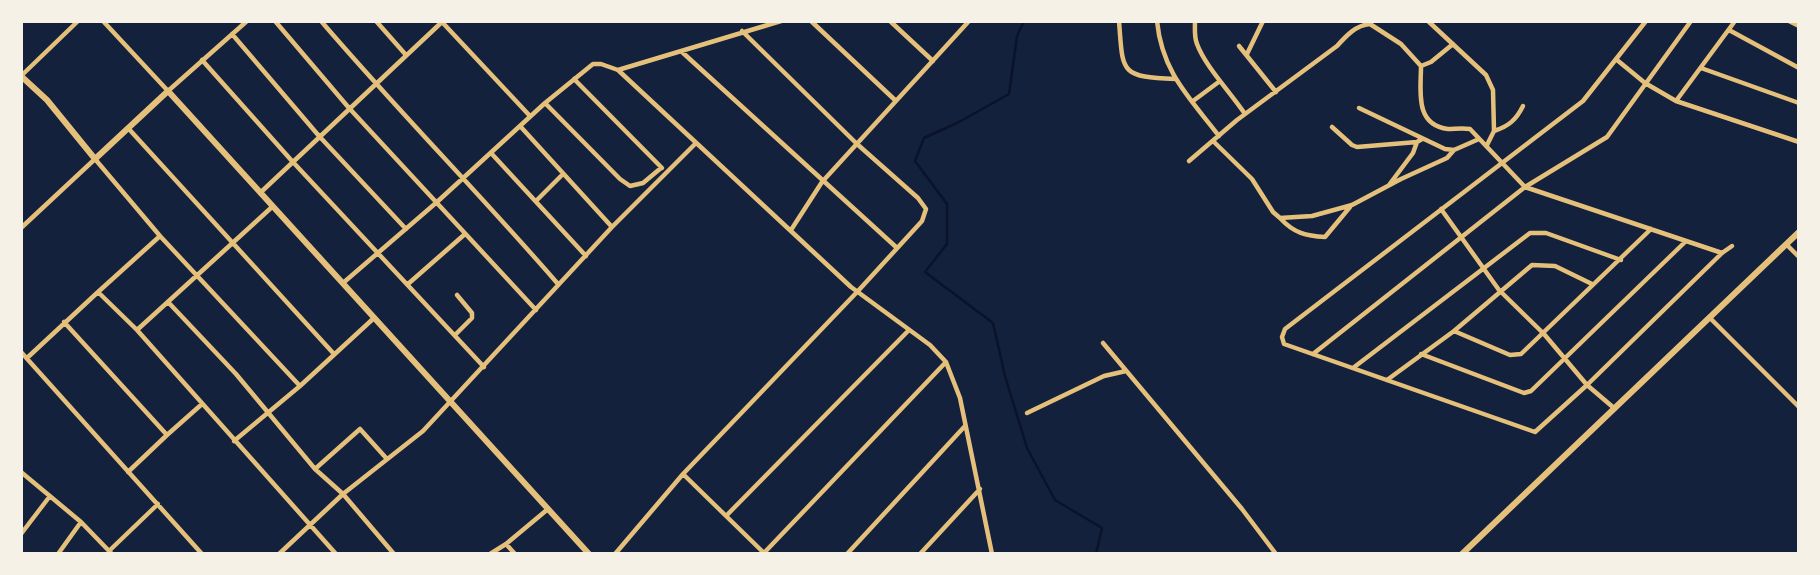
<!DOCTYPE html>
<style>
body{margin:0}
#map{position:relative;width:1820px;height:575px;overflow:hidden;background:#14213d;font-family:"Sofia Sans Condensed",sans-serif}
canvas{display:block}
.frame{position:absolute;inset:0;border:23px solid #f6f1e7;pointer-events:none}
</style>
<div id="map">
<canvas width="1820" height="575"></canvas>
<div class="frame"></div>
</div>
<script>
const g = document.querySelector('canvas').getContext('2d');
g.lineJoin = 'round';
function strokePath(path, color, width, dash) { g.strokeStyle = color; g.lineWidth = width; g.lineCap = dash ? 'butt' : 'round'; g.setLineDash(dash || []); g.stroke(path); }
strokePath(new Path2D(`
 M1024,21l-7,15 -8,58 -50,28 -35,16 -9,23 32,43v40l-22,28 68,51 12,53 22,72 28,52 47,28 -6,26`), '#0b132b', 2.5);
strokePath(new Path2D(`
 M103,21l65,70 79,-70
 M275,21l74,87 187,202
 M321,21c77,90 160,174 237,263
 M376,21l30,34
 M811,21l85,80
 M890,21l43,40
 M1119,21c4,51 0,56 56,58
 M1157,21c5,51 32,76 62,115
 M1195,21c0,7 -1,16 2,23 8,22 34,49 48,70
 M1428,21l58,54 7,15 1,41 -7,14
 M1646,21l-63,80 -298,228 -3,8 2,7 251,88 52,-47 135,-132 10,-7
 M1789,21l10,5
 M442,22l88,94
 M1729,30l70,38
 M232,34l87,102 87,93
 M1239,46l37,46
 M682,52l214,195
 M1247,54l16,-33
 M202,60l90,101 192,206
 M1617,60l28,23 31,18 123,41
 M1421,66l10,-4 22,-18
 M1701,68l98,35
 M618,70l163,-49
 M21,76l57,-55
 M574,79l88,89
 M1193,101l27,-20
 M1676,101l59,-80
 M545,103l75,76 10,7 13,-3 18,-15
 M1359,108l86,41 9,1 25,-11
 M520,126l92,101
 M1332,127l20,18 5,2 60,-5 5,-3
 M128,128l206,226
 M1494,131c15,-5 22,-11 29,-25
 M1213,141l39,38 21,33 7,6 32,-2 40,-11 49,-26 46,-21 7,-8
 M491,153l95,103
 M1189,161l48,-41 100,-74c9,-10 19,-21 33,-22l31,20 20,22c0,24 -7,59 27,63 7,0 14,-1 22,0l55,58 197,66
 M1389,185l24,-32 4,-11
 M260,193l183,-172
 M537,200l26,-26
 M1441,209l58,81 45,44 43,51 27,23
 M1281,219c13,14 25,17 44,18l25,-30
 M21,228l74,-69 65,77 140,150
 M791,230l31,-48 147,-161
 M1787,245l12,12
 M343,283l94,-81 108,-99 48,-39h8l17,6 233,217 79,58 16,17 14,36 32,156
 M408,284l57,-50
 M98,292l62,-56
 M169,303l67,71 79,95 28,25 51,60
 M1710,318l89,89
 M64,322l103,113 -39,37
 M137,330l135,-123
 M1454,331l56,24 11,-1 130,-125
 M455,335l17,-17v-5l-15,-18
 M1103,343l139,166 34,45
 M21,352l181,202
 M1313,354l212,-167 82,-50 84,-116
 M1421,354l103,39 7,-2 154,-149
 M27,358l71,-66 39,38 199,224
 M1353,368l177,-135h16l75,27
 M1387,380l67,-49 78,-66 23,1 37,18
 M1027,413l77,-37 22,-5
 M167,435l35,-31
 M234,441l66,-55 74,-68
 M315,469l45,-40 27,30
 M21,472l60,50 31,32
 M683,474l82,80
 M726,516l182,-185
 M21,534l29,-38
 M506,544l9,10
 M109,551l49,-47
 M58,554l23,-32
 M279,554l64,-60 80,-63 189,-204 84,-84
 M490,554l16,-10 42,-35
 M615,554l68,-80 175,-183 64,-70 4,-12 -8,-11 -61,-54 -115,-113
 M763,554l183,-192
 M847,554l118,-128
 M920,554l60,-65`), '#e5c07b', 4.5);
strokePath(new Path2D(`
 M21,76l26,24 48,59 73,-68 421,463
 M1462,554l337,-322`), '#e5c07b', 6);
</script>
